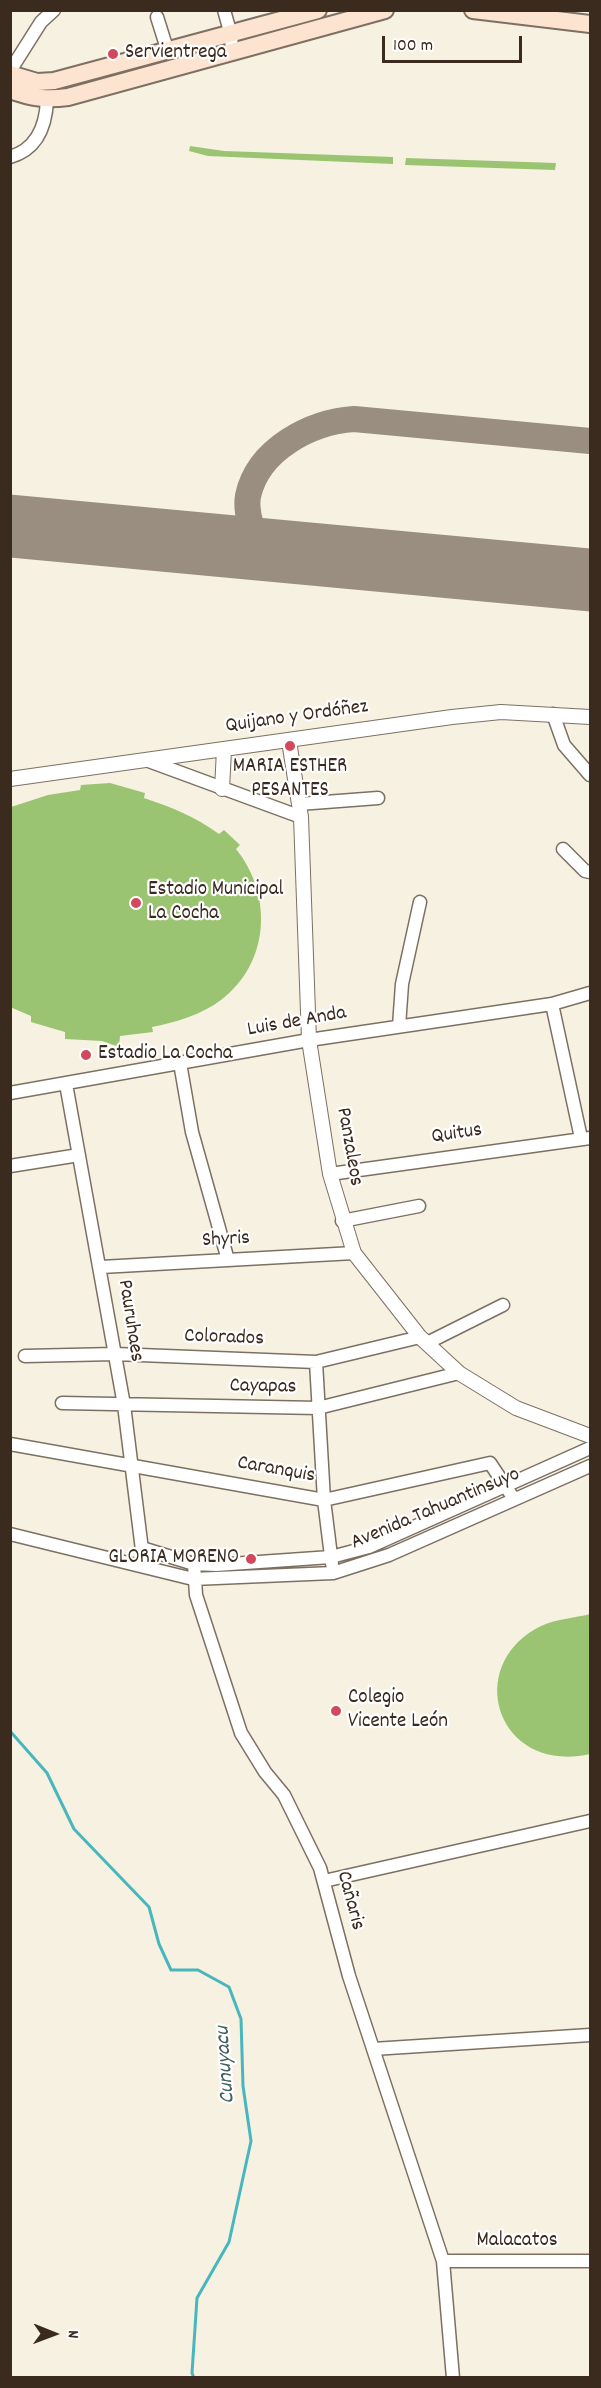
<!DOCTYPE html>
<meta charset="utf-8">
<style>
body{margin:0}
#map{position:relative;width:601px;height:2388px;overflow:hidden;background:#f7f1e2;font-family:Dekko,sans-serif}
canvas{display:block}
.frame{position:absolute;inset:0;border:12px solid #3b2a1e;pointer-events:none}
.north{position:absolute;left:24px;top:2304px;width:60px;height:60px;-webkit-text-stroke:4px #fff;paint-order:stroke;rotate:91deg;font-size:16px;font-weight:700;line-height:24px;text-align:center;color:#3b2a1e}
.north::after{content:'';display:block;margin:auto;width:21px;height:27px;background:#3b2a1e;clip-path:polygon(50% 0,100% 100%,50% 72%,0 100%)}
.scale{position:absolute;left:382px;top:36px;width:140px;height:27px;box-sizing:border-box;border:3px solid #3b2a1e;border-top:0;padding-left:8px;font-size:18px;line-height:21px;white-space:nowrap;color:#3b2a1e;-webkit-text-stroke:4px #fff;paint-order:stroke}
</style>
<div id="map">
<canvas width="601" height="2388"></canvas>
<div class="frame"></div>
<div class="north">N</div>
<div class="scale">100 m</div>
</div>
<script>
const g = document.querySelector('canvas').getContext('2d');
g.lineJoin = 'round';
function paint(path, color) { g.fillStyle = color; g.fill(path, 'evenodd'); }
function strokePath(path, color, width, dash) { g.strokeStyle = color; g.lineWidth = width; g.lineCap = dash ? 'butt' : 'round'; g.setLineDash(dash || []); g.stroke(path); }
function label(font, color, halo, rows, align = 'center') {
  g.font = font + ' Dekko,sans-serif'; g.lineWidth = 4.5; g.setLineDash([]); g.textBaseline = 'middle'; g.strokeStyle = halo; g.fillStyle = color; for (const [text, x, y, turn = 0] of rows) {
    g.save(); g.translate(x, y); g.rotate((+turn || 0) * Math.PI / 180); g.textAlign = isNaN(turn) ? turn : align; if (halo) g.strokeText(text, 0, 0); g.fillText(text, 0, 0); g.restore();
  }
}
paint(new Path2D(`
 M190,146l34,5 169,6v7l-185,-8 -19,-5z
 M406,158l150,5 -1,7 -150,-5z
 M110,783l35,10 -1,5c27,9 52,19 75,36l5,-4 16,15 -4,4c37,46 34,114 -15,151 -18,14 -47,23 -69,27l1,5 -33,4 -1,11 -17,-6 -37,-2v-7l-34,-10v-6l-21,-9 1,-200 37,-12 32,-5 1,-5z
 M590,1614v140c-93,21 -128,-89 -49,-128 14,-7 34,-8 49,-12z`), '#9ac471');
strokePath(new Path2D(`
 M10,1731l37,42 27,56 75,78 10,37 12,26h27l31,17 12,32 2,67 8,55 -22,101 -32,56 -5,75 2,5`), '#47b7bd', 3);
strokePath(new Path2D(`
 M261,549c-8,-16 -16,-35 -13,-53 10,-47 63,-74 106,-77l236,22`), '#998e80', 26);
strokePath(new Path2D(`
 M10,526l580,54`), '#998e80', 63);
const minor = new Path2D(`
 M224,10l7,25 1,16
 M157,17l11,35
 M10,71l31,-49 13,-12
 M10,157c28,-8 36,-32 37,-57
 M553,714l11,31 26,30
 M146,760l155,57
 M299,804l79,-6
 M563,849l22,22 5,1
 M552,1004l29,134
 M399,1026l3,-42 18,-82
 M180,1063l12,69 36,128
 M66,1084l58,321 20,161
 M10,1093l299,-53 243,-36 38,-11
 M10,1166l69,-11
 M330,1174l260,-36
 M342,1221l77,-15
 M101,1267l253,-14
 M427,1343l76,-38
 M25,1356l90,-2 201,8 104,-25
 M316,1362l8,138 8,64
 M62,1403l256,5 141,-35
 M10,1444l314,56 166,-37 24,36
 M10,1534l183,45 140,-6 56,-18 201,-89
 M142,1548l52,16 22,1 115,-8 38,-10 221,-99
 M194,1564l2,31 45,138 24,39 19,23 36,73 29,108 94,285 10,117
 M324,1881l266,-60
 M373,2049l217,-14
 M443,2261h147`);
const tertiary = new Path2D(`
 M289,741l12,76 8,223 21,134 24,79 66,84 39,36 57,35 74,28
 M10,779l442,-62 49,-5 89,5
 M222,789l2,-39`);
const secondary = new Path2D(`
 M473,10l117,14
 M10,74l27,8 17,-1 264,-71
 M10,90c22,8 36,10 58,7l317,-87`);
strokePath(minor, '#7d7063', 15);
strokePath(tertiary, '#7d7063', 16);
strokePath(secondary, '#7d7063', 20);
strokePath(minor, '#fff', 12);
strokePath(tertiary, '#fff', 14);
strokePath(secondary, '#fde4d0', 16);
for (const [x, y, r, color] of [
 [113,54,6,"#d1495b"],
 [290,746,6,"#d1495b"],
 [136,903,6,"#d1495b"],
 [86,1055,6,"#d1495b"],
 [251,1559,6,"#d1495b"],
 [336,1711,6,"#d1495b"]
]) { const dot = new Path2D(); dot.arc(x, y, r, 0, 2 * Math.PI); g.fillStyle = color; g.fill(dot); strokePath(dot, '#fff', 2); }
label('21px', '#3b2a1e', '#fff', [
 ["Servientrega",125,54],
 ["MARIA ESTHER",290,768,"center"],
 ["PESANTES",290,792,"center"],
 ["Estadio Municipal",148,891],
 ["La Cocha",148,915],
 ["Estadio La Cocha",98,1055],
 ["GLORIA MORENO",239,1559,"right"],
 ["Colegio",348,1699],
 ["Vicente León",348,1723]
], 'left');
label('21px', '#3b2a1e', '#fff', [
 ["Quijano y Ordóñez",297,718,-8],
 ["Luis de Anda",297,1023,-10],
 ["Quitus",457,1135,-8],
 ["Panzaleos",348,1147,80],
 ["Shyris",226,1241,-3],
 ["Pauruhaes",129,1321,81],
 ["Colorados",224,1339,2],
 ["Cayapas",263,1388,1],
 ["Caranquis",276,1471,10],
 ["Avenida Tahuantinsuyo",436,1510,-23],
 ["Cañaris",349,1901,75],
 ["Malacatos",517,2242]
]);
label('italic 22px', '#40625e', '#fff', [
 ["Cunuyacu",227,2065,-94]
]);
</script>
